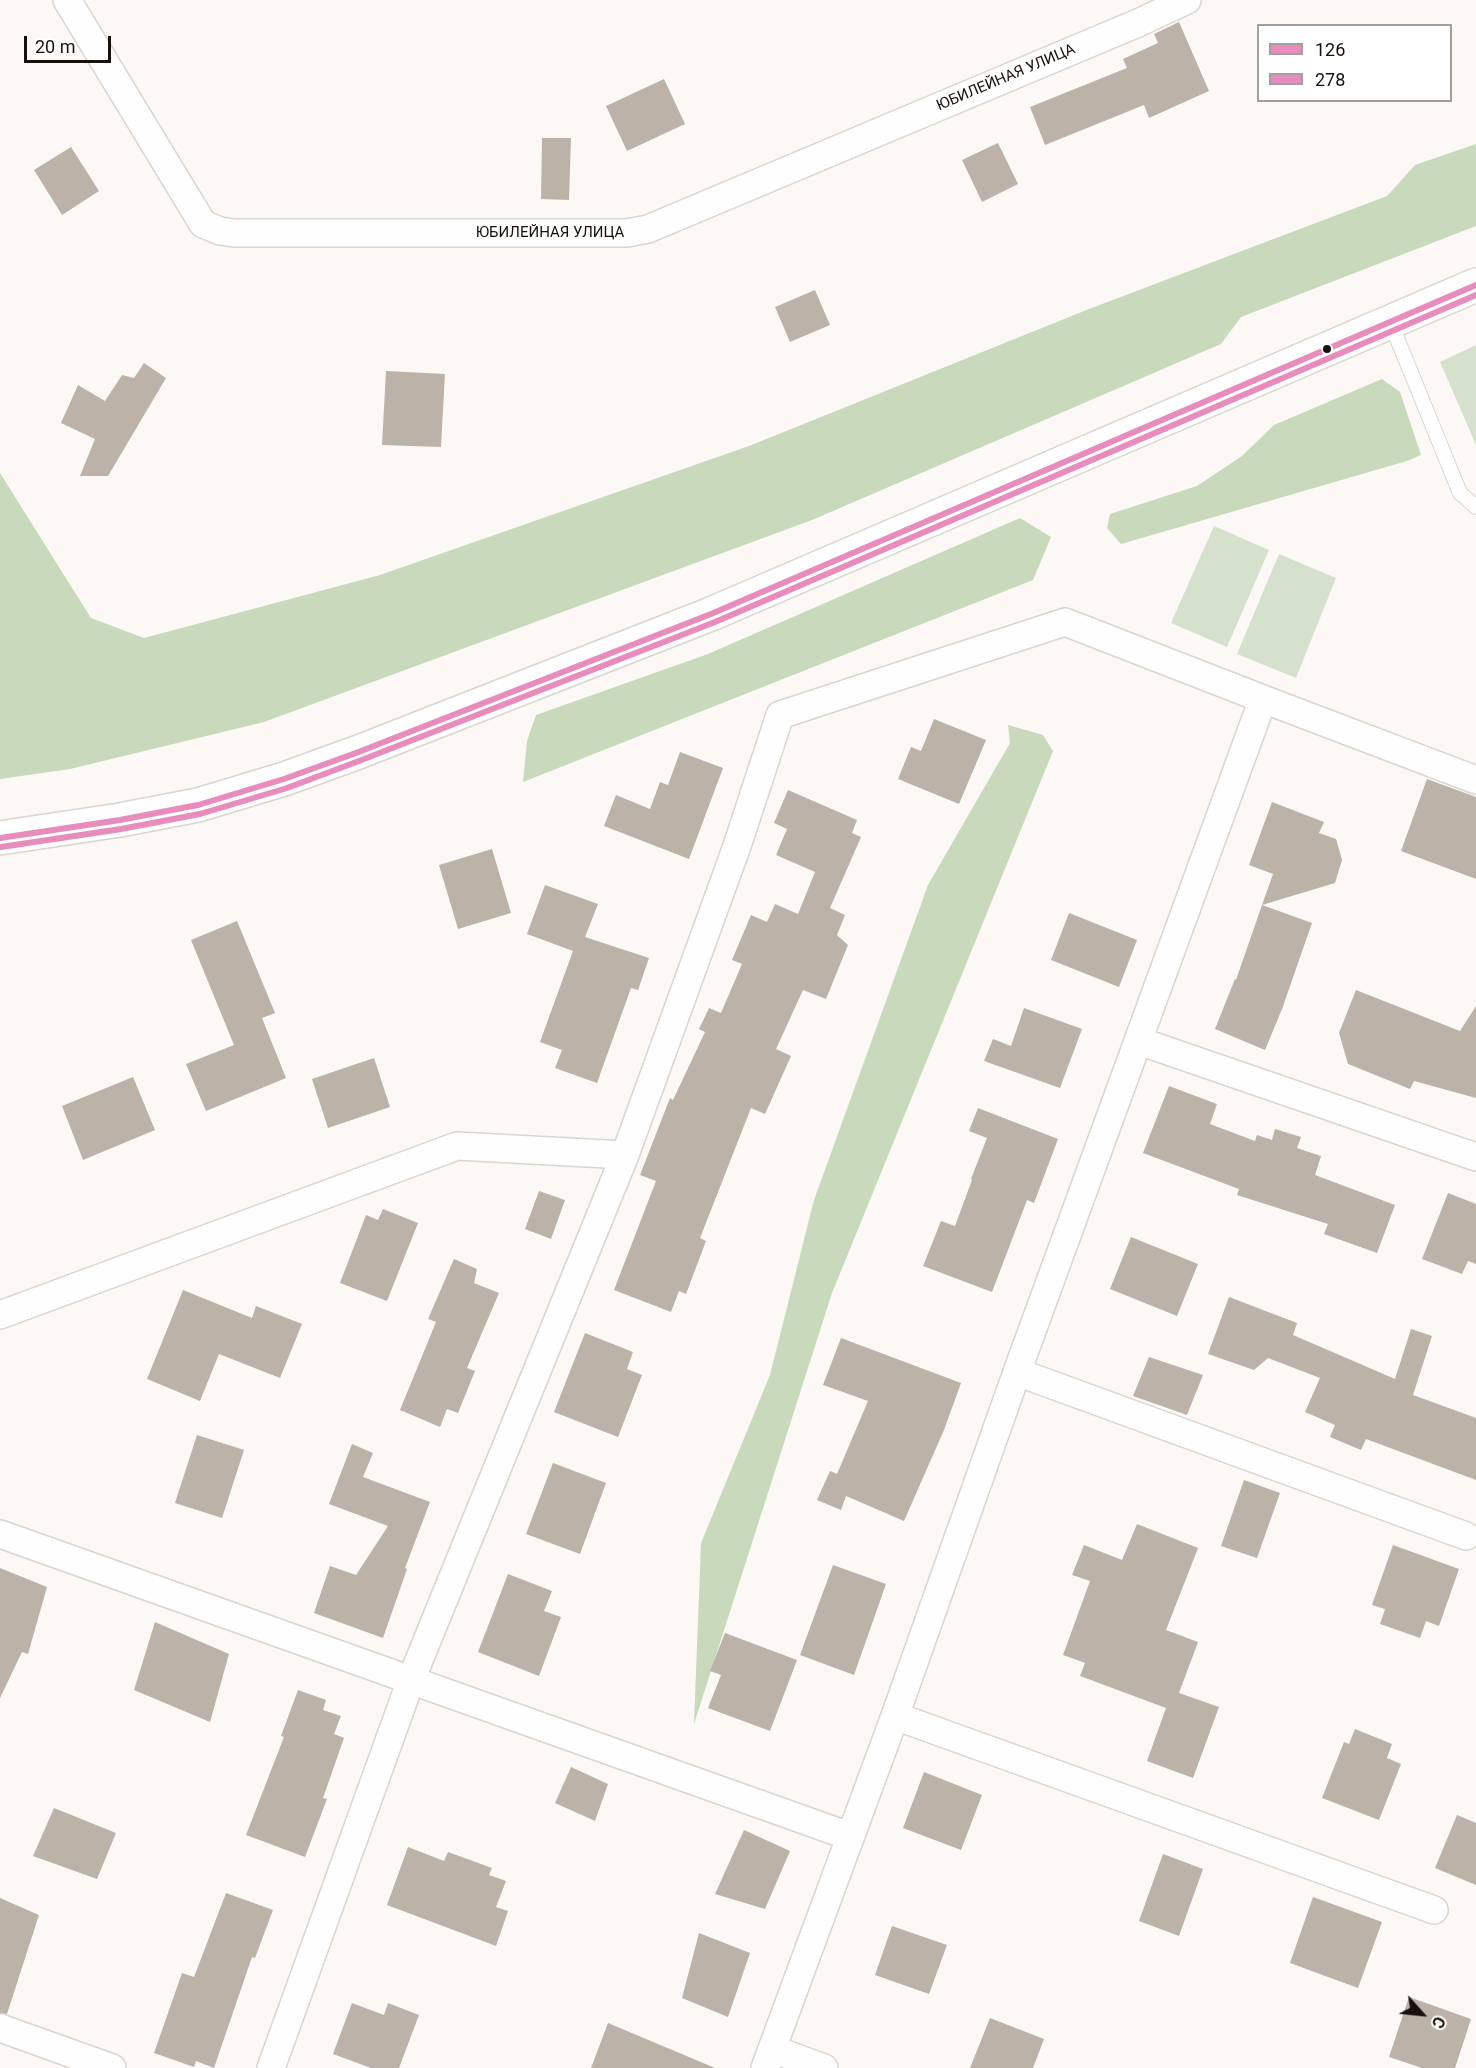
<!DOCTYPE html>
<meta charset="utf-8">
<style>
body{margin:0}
#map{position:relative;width:1476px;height:2068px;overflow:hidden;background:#fbf8f6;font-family:Roboto,sans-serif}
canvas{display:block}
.legend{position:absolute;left:1257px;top:24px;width:195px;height:78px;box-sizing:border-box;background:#fff;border:2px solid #a29f9d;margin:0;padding:8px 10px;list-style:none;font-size:18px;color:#17100b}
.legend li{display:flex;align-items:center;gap:12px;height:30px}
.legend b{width:30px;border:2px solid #a29f9d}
.north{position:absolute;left:1392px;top:1984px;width:60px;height:60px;-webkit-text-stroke:4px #fff;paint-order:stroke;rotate:117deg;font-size:16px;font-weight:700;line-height:24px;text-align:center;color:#17100b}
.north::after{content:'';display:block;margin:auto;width:21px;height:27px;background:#17100b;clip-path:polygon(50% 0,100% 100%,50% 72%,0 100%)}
.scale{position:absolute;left:24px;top:36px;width:87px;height:27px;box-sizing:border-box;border:3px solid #17100b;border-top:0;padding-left:8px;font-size:18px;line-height:21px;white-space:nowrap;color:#17100b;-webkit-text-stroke:4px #fff;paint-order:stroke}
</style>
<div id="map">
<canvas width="1476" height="2068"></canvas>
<ul class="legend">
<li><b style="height:8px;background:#e88cbe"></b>126</li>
<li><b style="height:8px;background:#e88cbe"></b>278</li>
</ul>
<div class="north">С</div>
<div class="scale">20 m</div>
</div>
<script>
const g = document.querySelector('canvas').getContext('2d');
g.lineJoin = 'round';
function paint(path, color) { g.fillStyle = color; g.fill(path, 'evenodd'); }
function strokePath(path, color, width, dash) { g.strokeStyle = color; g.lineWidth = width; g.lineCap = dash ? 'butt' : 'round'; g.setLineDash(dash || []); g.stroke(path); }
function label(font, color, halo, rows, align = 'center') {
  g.font = font + ' Roboto,sans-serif'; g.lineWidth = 5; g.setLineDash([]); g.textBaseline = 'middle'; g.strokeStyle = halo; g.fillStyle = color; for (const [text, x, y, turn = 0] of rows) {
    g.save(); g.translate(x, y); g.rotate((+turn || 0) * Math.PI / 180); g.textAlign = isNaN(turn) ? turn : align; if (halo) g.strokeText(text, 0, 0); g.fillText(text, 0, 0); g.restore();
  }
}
paint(new Path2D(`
 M1476,345v100l-36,-83z
 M1214,526l55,24 -42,97 -56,-24z
 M1279,554l57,24 -40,100 -59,-24z`), '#d6e1cd');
paint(new Path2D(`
 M1476,144v82l-235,91 -20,27 -409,176 -548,202 -194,47 -70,10v-306l91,145 53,20 236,-63 369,-129 340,-137 298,-113 28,-31z
 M1382,379l18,13 21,63 -14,6 -286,83 -14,-16 3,-14 87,-28 45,-30 32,-31z
 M1020,518l31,19 -18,43 -510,202 4,-41 9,-26 172,-61z
 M1008,725l35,10 10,16 -221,542 -138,431 7,-181 69,-168 44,-175 114,-315 82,-142z`), '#c8dabb');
paint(new Path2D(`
 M1179,22l30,69 -60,27 -5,-13 -99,40 -15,-38 97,-39 -4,-9 35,-16 -4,-9z
 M664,79l21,45 -58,27 -21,-45z
 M542,138h29l-2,62 -28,-1z
 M998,143l20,41 -36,18 -20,-42z
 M71,147l28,44 -37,24 -28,-45z
 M815,290l15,35 -40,17 -15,-35z
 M144,363l22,15 -58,98h-28l15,-37 -34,-16 17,-38 27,16 17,-26 12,3z
 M386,371l59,3 -4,73 -59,-2z
 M934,719l52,21 -27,64 -61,-25 13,-32 10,4z
 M680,752l43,16 -34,91 -85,-33 12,-31 34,14 10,-27 8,3z
 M1427,779l49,18v82l-75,-28z
 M788,790l69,30 -5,13 9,4 -31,71 15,7 -8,20 11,10 -22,54 -23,-9 -27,59 15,7 -26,58 -14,-6 -51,130 6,3 -20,53 -7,-3 -8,21 -57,-22 42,-109 -16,-6 30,-77 3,2 32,-68 -6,-3 10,-21 12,5 21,-49 -10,-4 19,-45 16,7 8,-18 23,10 17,-42 -39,-17 11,-26 -13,-6z
 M1272,802l52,20 -5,11 17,6 6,21 -7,23 -73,22 11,-31 -24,-9z
 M492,849l19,64 -53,16 -19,-64z
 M545,885l53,19 -13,33 64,21 -11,32 -7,-2 -34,95 -42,-15 7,-18 -22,-8 33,-91 -46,-17z
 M1262,905l50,18 -30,86 -17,41 -50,-21 20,-50 1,1z
 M1069,913l68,27 -18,47 -68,-27z
 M237,921l38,92 -13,5 24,60 -80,33 -20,-47 48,-19 -43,-105z
 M1356,990l104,41 16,-25v92l-62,-17 -4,8 -62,-25 -9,-31z
 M1024,1008l58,21 -22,59 -76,-27 9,-22 18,7z
 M374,1058l16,49 -62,21 -16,-49z
 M133,1077l22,53 -72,30 -21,-54z
 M1169,1086l48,18 -7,20 45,17 2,-6 15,5 3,-11 26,8 -4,11 24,8 -6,19 80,30 -18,48 -53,-19 4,-10 -91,-29 2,-6 -96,-36z
 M978,1108l80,31 -24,64 -7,-3 -35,92 -69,-26 18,-45 14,5 17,-46 -1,-1 16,-41 -18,-7z
 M539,1191l26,9 -14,39 -26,-10z
 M1448,1193l28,11v60l-8,-3 -6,13 -40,-15z
 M383,1209l35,14 -31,78 -47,-18 26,-68 12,5z
 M1131,1237l67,27 -21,52 -67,-27z
 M454,1259l23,10 -3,14 25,10 -32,75 8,3 -17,42 -11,-4 -7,18 -40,-17 36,-88 -8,-3z
 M183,1290l69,28 4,-12 46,18 -22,54 -61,-24 -19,47 -53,-22z
 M1229,1297l68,26 -4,12 102,44 16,-50 21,7 -19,59 63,23v62l-110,-41 -5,11 -31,-13 5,-12 -30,-13 15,-34 -52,-20 -14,12 -46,-16z
 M585,1333l48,19 -6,17 15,6 -24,62 -64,-25z
 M841,1338l120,45 -17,47 -40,91 -58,-25 -5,14 -24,-10 13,-29 7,3 31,-73 -45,-16z
 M1149,1357l54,18 -16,40 -54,-19z
 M197,1435l47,15 -22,68 -47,-15z
 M352,1444l21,9 -10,24 67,25 -25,66 2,1 -24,69 -69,-25 16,-47 26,9 32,-49 -59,-22z
 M553,1463l53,20 -26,71 -54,-20z
 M1244,1480l36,13 -23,65 -36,-12z
 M1137,1524l61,24 -32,82 32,12 -19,51 40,14 -26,71 -46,-17 19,-53 -86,-32 5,-13 -22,-8 27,-74 -18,-6 12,-30 38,15z
 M1393,1545l66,24 -20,57 -13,-5 -6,17 -40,-14 5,-15 -13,-4z
 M833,1565l53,19 -32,91 -54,-20z
 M0,1568l47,19 -19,67 -6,-2 -22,46z
 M508,1574l44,17 -8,20 17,6 -22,59 -61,-24z
 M155,1622l74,32 -19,68 -76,-32z
 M725,1633l72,27 -27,71 -62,-23 13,-33 -11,-4z
 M298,1690l28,10 -3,10 18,6 -7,18 10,4 -21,60 4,1 -22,58 -59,-22 38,-98 -3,-1z
 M1355,1729l37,15 -5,14 14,6 -22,56 -57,-22 22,-56 5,2z
 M571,1767l37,17 -13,37 -40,-18z
 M924,1772l58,23 -21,55 -58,-22z
 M54,1808l62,25 -19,46 -64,-23z
 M1457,1815l19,8v62l-41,-17z
 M744,1830l46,21 -25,58 -50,-15z
 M408,1847l36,14 4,-9 44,16 -3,7 17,6 -10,26 12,4 -12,35 -109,-41z
 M1163,1854l40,15 -24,67 -40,-15z
 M226,1893l47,17 -18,48 -3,-1 -38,111 -18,-7 -2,6 -40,-14 28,-80 12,4z
 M1313,1897l69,25 -24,66 -68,-25z
 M0,1898l39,17 -32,99 -7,-1z
 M892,1926l55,19 -18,49 -54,-19z
 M699,1933l51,20 -22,64 -46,-19z
 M1409,1997l62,22 -16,49h-33l-33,-11z
 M352,2003l32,12 4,-12 31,12 -20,53h-28l-38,-14z
 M990,2018l54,21 -11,29h-63z
 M608,2023l107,45h-124z`), '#bcb2a8');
const service = new Path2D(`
 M1390,321l70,172 16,14`);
const minor = new Path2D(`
 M67,0l136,224 17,7 14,2h393l21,-4 490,-206 49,-23
 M1139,1041l337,116
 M0,1315l457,-169 168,9
 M1017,1372l449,164
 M0,1534l849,302
 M895,1716l539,194
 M0,2028l112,40
 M772,2049l52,19
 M271,2068l140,-388 214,-525 112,-309 43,-131 285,-93 198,77
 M765,2068l130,-352 122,-344 246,-673 213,81`);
const secondary = new Path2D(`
 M0,838l120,-18 78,-15 86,-26 72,-26 355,-139 765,-329`);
strokePath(service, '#d9d5d1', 16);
strokePath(minor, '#d9d5d1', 30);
strokePath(secondary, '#d9d5d1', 36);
strokePath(service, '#fefefe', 14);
strokePath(minor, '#fefefe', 27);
strokePath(secondary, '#fefefe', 33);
strokePath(new Path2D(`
 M0,838l120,-18 78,-15 86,-26 72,-26 355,-139 765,-329`), '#e88cbe', 6);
strokePath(new Path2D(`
 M1,847l120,-18 79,-15 87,-26 72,-27 356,-139 761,-327`), '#e88cbe', 6);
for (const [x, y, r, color] of [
 [1327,349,5,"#17100b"]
]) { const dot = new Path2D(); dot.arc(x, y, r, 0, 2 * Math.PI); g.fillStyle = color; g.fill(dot); strokePath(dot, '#fff', 2); }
label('15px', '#17100b', '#fff', [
 ["ЮБИЛЕЙНАЯ УЛИЦА",1006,78,-23],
 ["ЮБИЛЕЙНАЯ УЛИЦА",550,233]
]);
</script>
